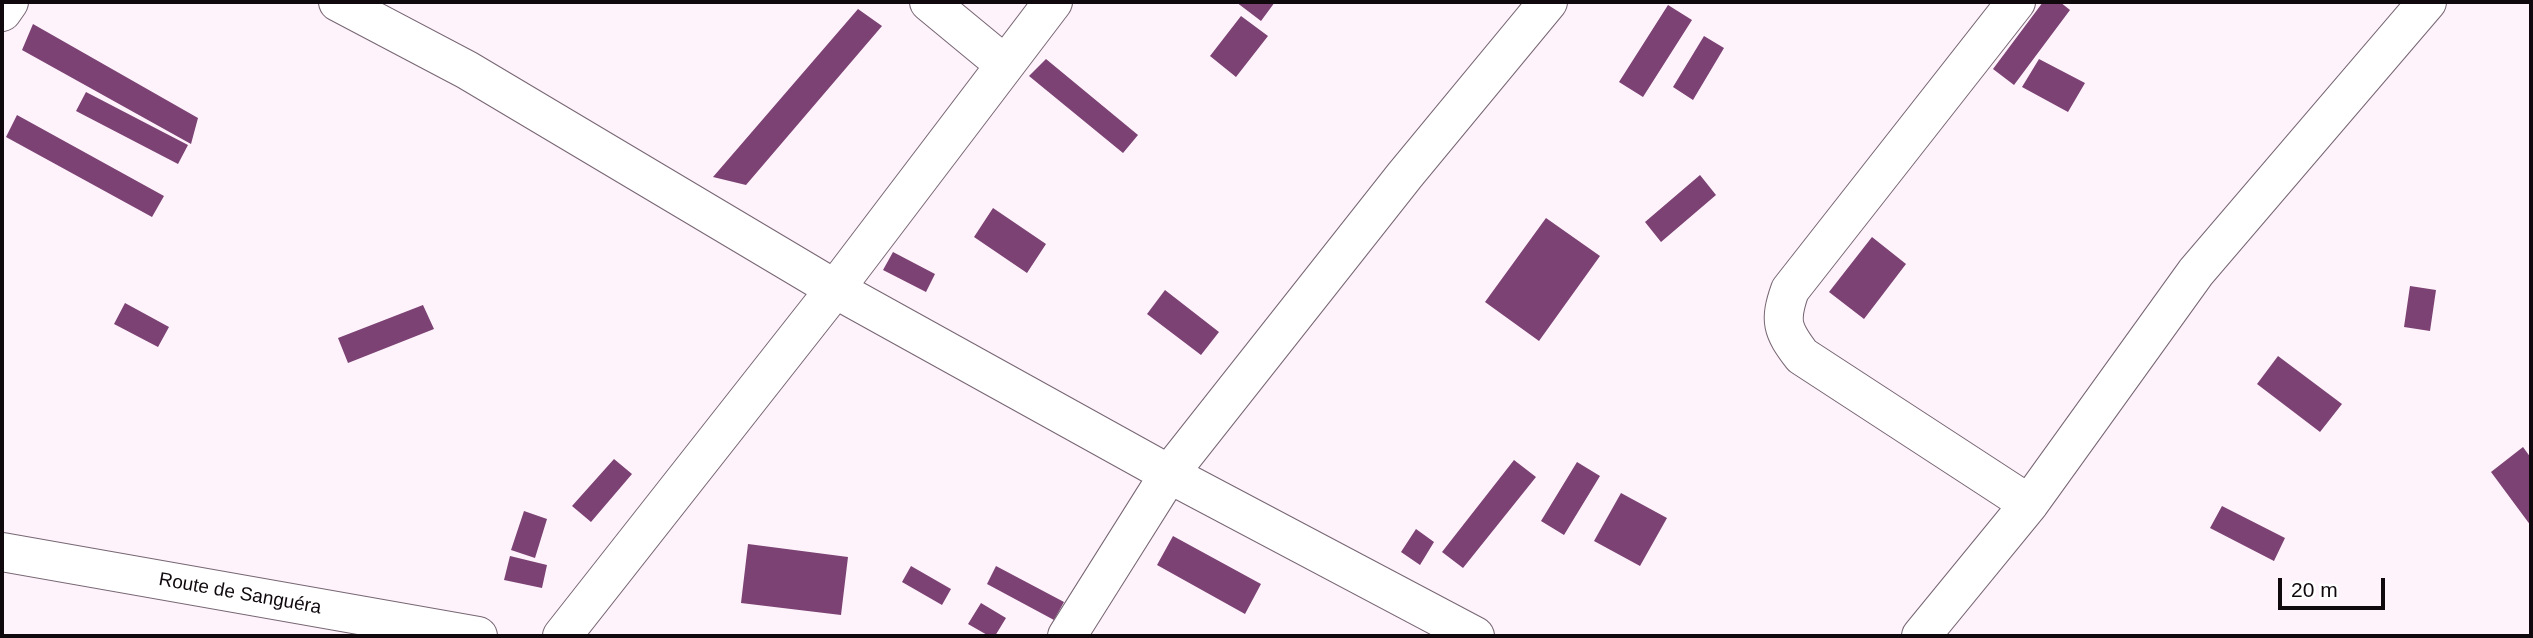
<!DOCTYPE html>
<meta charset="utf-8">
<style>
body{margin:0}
#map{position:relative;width:2533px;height:638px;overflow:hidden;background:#fef2fb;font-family:Helvetica,sans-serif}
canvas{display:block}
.frame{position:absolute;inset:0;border:4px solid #0f090e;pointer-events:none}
.scale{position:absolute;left:2278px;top:578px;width:107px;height:32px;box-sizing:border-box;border:4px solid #0f090e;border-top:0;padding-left:9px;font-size:21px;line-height:24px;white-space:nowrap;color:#0f090e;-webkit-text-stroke:5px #fff;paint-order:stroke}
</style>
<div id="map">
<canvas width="2533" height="638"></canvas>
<div class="frame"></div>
<div class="scale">20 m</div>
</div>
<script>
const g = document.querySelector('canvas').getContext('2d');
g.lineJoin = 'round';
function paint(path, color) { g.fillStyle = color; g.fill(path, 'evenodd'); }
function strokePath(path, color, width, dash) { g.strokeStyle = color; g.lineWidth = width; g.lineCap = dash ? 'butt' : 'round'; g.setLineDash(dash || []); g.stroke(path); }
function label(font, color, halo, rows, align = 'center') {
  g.font = font + ' Helvetica,sans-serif'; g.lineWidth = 7; g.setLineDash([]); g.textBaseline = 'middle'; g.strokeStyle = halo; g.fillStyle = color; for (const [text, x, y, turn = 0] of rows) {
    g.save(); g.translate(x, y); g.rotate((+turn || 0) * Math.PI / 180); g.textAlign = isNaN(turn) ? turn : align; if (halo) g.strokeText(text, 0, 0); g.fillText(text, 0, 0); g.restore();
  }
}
paint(new Path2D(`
 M1236,2h39l-14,19z
 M2043,2h17l10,8 -56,75 -21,-16z
 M1668,5l24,15 -49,77 -24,-15z
 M858,9l24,17 -136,159 -33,-8z
 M1241,16l27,20 -32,41 -26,-21z
 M33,24l165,94 -7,26 -169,-94z
 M1704,36l20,12 -31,52 -20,-13z
 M1046,59l92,76 -15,18 -94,-77z
 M2039,59l46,24 -17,29 -46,-25z
 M86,92l102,53 -10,19 -102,-53z
 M17,115l147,81 -12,21 -146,-80z
 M1700,175l16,20 -55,47 -16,-20z
 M993,208l53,36 -19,29 -53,-36z
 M1546,218l54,38 -61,85 -54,-39z
 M1872,237l34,27 -42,55 -35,-27z
 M893,252l42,22 -9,18 -43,-22z
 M2410,286l26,4 -6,41 -26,-4z
 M1165,290l54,42 -18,23 -54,-41z
 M125,303l44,24 -11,20 -44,-23z
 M423,305l11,24 -86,34 -10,-25z
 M2278,356l64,48 -22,28 -63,-48z
 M2523,447l8,11v68l-40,-54z
 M614,459l18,15 -41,48 -19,-16z
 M1514,460l22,17 -73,91 -21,-16z
 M1577,462l23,14 -36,59 -23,-14z
 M1621,493l46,25 -27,48 -46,-25z
 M2222,506l63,32 -11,23 -64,-33z
 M524,511l23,8 -12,39 -24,-8z
 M1416,529l18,13 -14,23 -19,-13z
 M1173,536l88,48 -16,30 -88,-49z
 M748,544l100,13 -7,58 -100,-12z
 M510,556l37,9 -5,23 -38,-8z
 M911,566l40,23 -9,16 -40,-23z
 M996,566l68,36 -10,18 -67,-36z
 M981,603l25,15 -11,18h-6l-21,-12z`), '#7b4273');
const minor = new Path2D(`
 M338,2l129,68 368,219 334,185 306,162
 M929,2l75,62
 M2016,2l-226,288c-11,31 -8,40 12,66l227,148
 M2,12l7,-10
 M2,552l476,84
 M562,636l273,-347 218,-287
 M1067,636l102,-162 236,-299 143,-173
 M1921,636l108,-132 167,-232 231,-270`);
strokePath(minor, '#776673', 40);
strokePath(minor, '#fff', 38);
label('19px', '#0f090e', '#fff', [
 ["Route de Sanguéra",240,594,10]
]);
</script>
